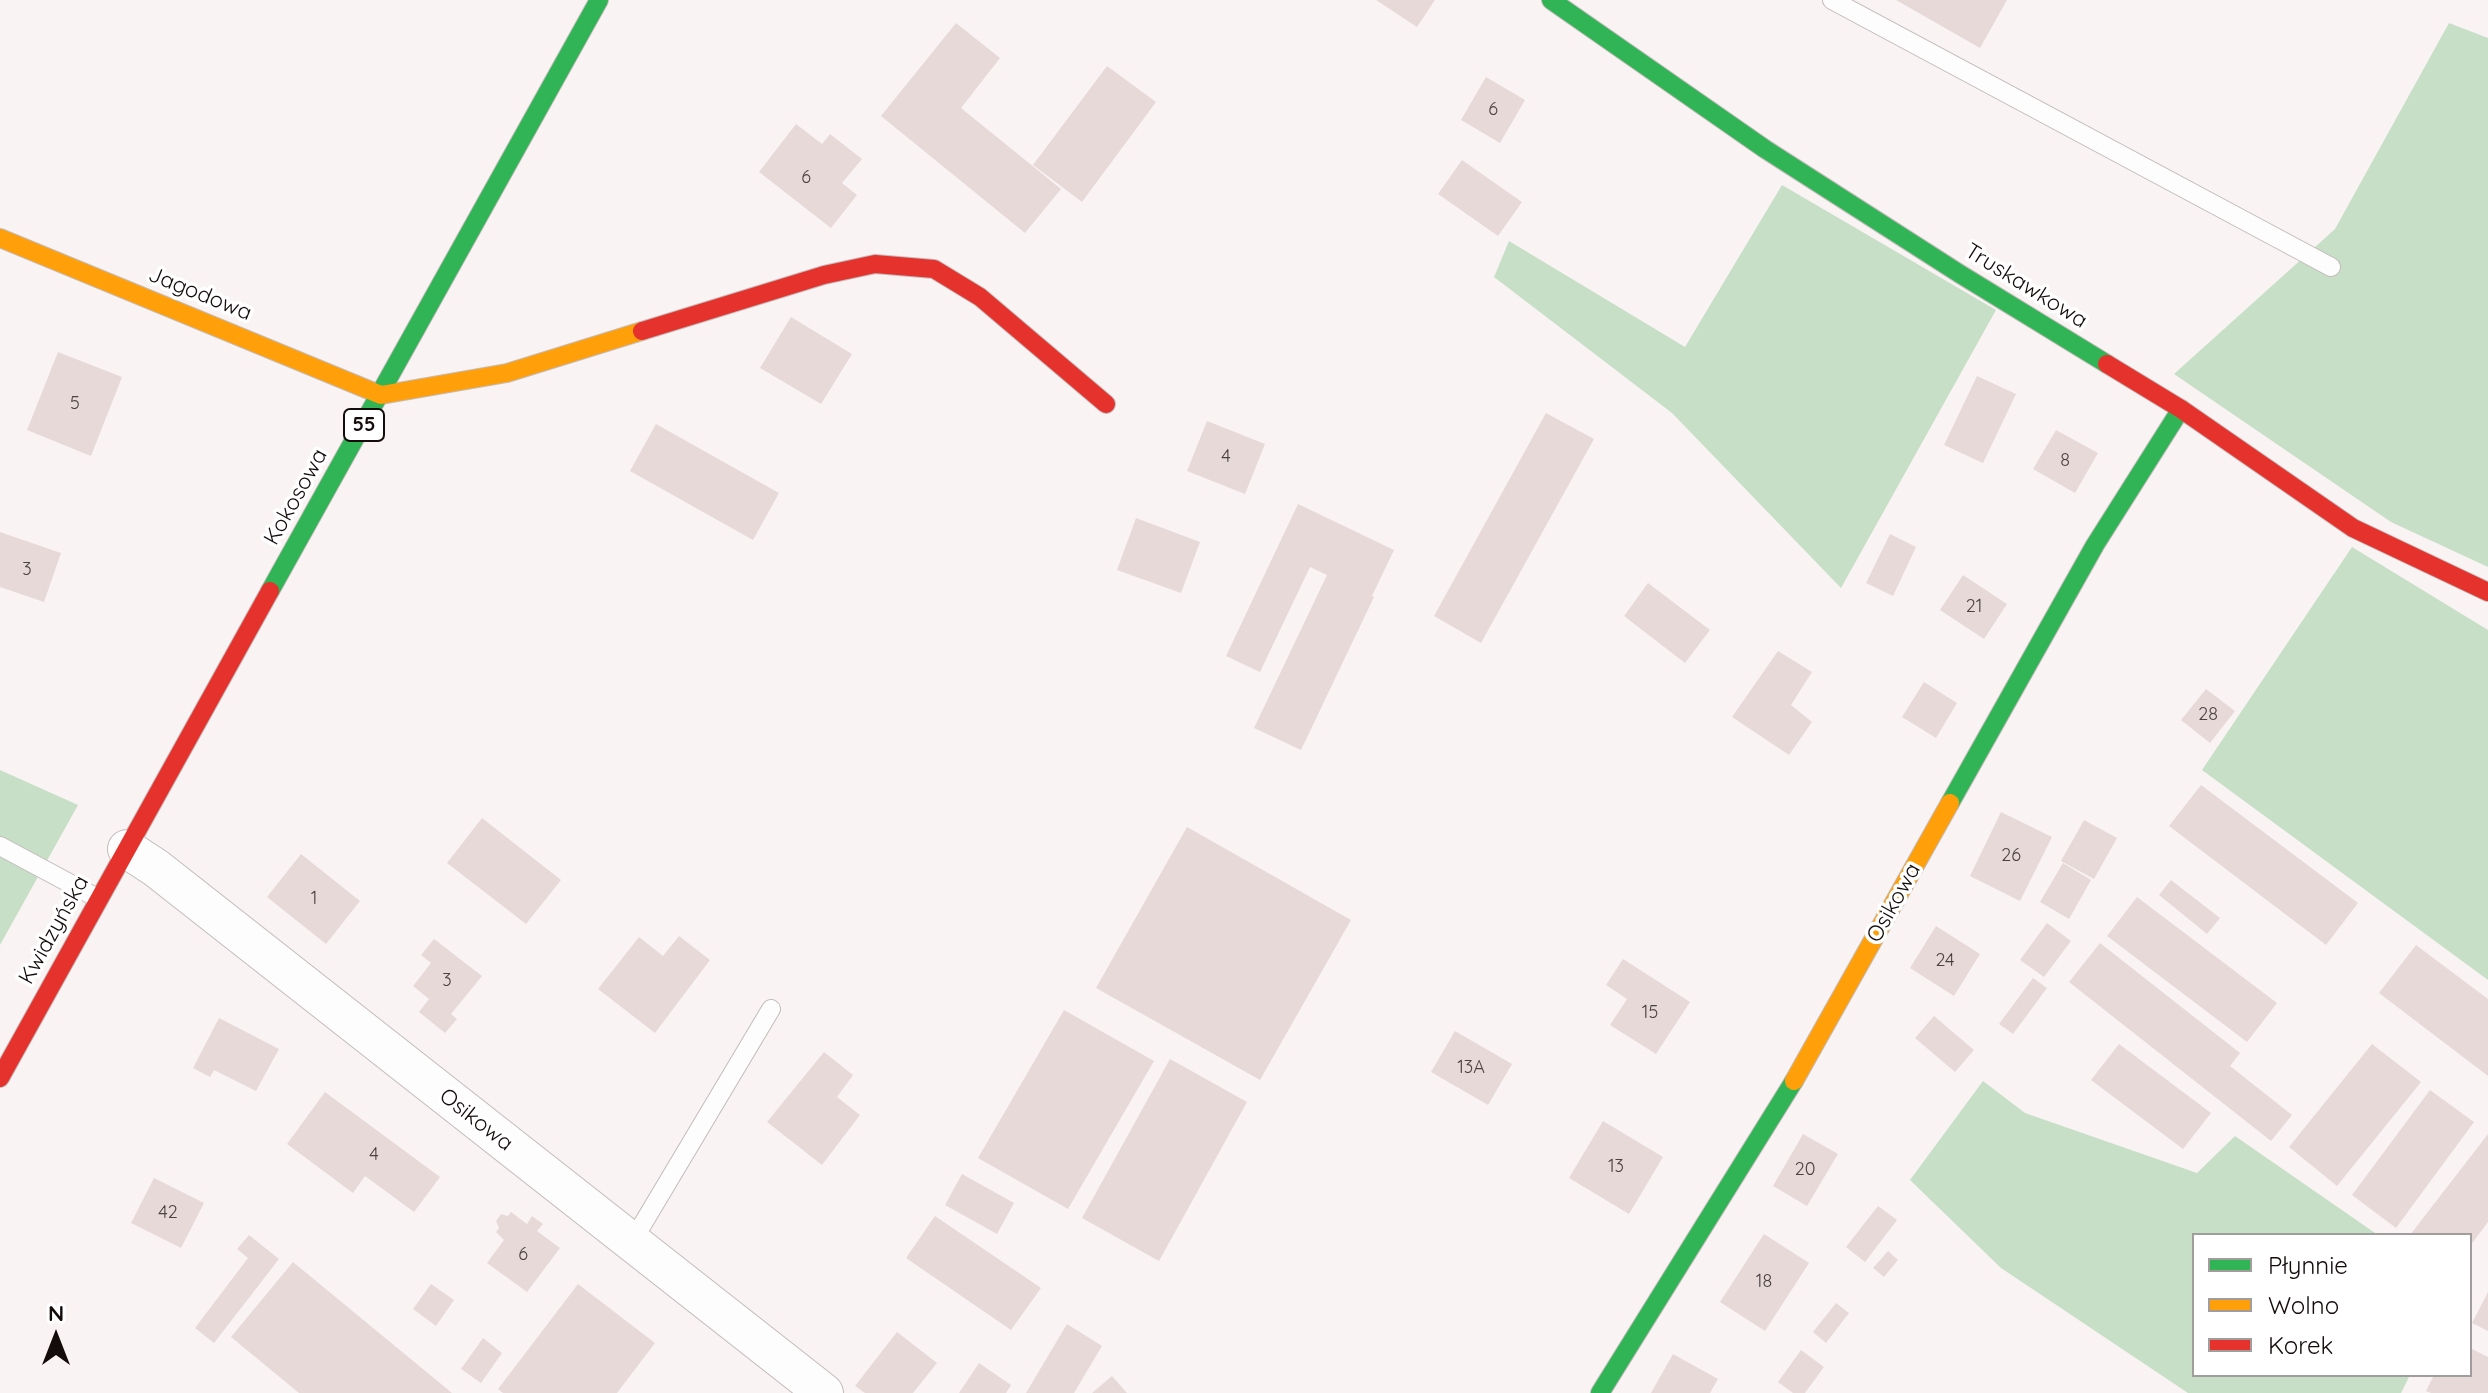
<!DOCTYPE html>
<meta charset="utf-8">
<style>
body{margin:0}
#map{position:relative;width:2488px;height:1393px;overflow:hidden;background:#f9f3f3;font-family:Quicksand,sans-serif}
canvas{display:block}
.legend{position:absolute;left:2192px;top:1233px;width:280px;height:144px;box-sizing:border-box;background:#fff;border:2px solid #a19d9d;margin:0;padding:10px 14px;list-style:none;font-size:24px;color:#140b0b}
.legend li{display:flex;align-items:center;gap:16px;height:40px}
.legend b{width:40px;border:2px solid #a19d9d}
.north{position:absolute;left:16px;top:1297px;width:80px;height:80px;-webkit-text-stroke:6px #fff;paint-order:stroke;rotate:0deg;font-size:22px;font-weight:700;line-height:32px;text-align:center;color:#140b0b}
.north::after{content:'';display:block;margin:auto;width:28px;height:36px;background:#140b0b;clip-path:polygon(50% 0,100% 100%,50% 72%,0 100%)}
</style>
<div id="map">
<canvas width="2488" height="1393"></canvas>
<ul class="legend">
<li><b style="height:10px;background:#30b455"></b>Płynnie</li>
<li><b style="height:10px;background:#ff9f0a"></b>Wolno</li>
<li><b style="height:10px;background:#e5322d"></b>Korek</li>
</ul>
<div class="north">N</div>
</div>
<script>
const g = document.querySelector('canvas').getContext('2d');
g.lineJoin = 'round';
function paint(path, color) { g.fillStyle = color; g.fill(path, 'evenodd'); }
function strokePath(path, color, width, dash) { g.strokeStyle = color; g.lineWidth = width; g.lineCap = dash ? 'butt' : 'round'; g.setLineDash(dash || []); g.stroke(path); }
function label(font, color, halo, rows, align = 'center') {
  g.font = font + ' Quicksand,sans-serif'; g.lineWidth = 7; g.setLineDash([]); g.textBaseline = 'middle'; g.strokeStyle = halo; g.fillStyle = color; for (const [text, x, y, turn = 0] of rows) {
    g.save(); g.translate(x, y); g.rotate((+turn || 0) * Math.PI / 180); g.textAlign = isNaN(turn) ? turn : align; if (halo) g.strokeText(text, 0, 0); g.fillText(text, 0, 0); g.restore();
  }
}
paint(new Path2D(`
 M2449,23l39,15v529l-97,-45 -217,-148 161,-145z
 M1782,185l214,125 -155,278 -169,-175 -178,-136 15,-36 176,106z
 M2352,547l136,83v350l-286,-210z
 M0,770l78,35 -78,140z
 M1983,1081l42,32 172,60 38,-37 143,99h-184v140h216l-9,18h-213l-187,-125 -91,-88z`), '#c7dfc6');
paint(new Path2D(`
 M1376,0h59l-18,27z
 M1896,0h111l-27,48z
 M956,23l44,35 -39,50 100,81 -36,44 -144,-117z
 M1107,66l49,36 -74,100 -49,-37z
 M1486,77l39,23 -25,43 -39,-23z
 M796,124l26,20 8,-10 32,25 -20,24 15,12 -26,33 -72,-56z
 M1462,160l60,42 -24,34 -60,-42z
 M791,317l61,37 -31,50 -61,-36z
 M58,352l64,25 -31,79 -64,-26z
 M1977,376l39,18 -33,69 -39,-18z
 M1546,413l48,26 -113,204 -47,-27z
 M1207,421l58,23 -20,50 -58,-23z
 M656,424l123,69 -26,47 -123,-69z
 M2056,430l42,23 -23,40 -42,-24z
 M1298,504l96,46 -22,46 2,1 -73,153 -47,-22 73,-153 -17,-8 -50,105 -34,-16z
 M1136,518l64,24 -19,51 -64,-23z
 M0,532l61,21 -17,49 -44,-15z
 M1890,534l26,13 -23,49 -27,-13z
 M1963,575l44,29 -23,35 -44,-29z
 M1648,583l62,47 -25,33 -61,-47z
 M1778,651l34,21 -21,33 21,17 -23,33 -57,-38z
 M1924,682l33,21 -21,35 -34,-21z
 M2206,689l29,22 -25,32 -29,-23z
 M2201,785l157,118 -32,42 -157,-119z
 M2001,812l51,25 -32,64 -50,-25z
 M482,818l79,62 -35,44 -79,-61z
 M2084,820l33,18 -23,41 -33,-18z
 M1187,827l164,93 -91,160 -164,-92z
 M301,854l59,47 -34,43 -59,-47z
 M2063,863l28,17 -22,39 -29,-17z
 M2171,880l49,38 -13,16 -48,-39z
 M2137,897l140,106 -30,39 -140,-106z
 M2047,923l24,18 -27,36 -24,-17z
 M1936,926l44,28 -26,42 -44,-28z
 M679,936l31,24 -55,73 -57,-44 41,-52 24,19z
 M434,939l48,37 -31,38 6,5 -12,14 -26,-21 10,-13 -16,-13 18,-23 -10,-8z
 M2100,943l140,110 -10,13 62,49 -21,26 -202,-159z
 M2416,945l72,54v77l-109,-83z
 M1623,959l67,43 -34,52 -46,-29 17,-26 -21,-14z
 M2033,978l14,10 -34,46 -14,-10z
 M1064,1010l90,51 -86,148 -90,-51z
 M1934,1016l40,34 -19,22 -40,-34z
 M219,1018l60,31 -23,42 -42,-21 -4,7 -17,-9z
 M1455,1031l57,33 -24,41 -57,-33z
 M2119,1044l92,69 -28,36 -92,-69z
 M2372,1044l49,38 -84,104 -48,-39z
 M824,1052l29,23 -16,22 23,18 -38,50 -55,-43z
 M1170,1059l77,43 -88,159 -77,-43z
 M2430,1090l44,32 -78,106 -44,-33z
 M325,1092l115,85 -26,35 -49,-36 -12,17 -66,-49z
 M1603,1121l60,36 -34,57 -60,-36z
 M1803,1134l35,20 -31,52 -34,-20z
 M2488,1134v88l-18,24v-11h-60z
 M962,1174l52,29 -17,31 -52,-29z
 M154,1178l50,25 -23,45 -50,-25z
 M1878,1206l19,14 -32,42 -19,-15z
 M511,1212l16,12 5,-8 11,8 -6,7 23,17 -33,44 -40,-29 17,-23 -8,-8 3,-4 -3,-7 5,-7 7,2z
 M935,1216l106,72 -30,42 -105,-72z
 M1764,1234l45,29 -44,68 -45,-29z
 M249,1235l30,24 -65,84 -19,-15 53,-70 -11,-9z
 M1888,1251l10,9 -14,17 -11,-9z
 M293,1262l159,131h-153l-68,-56z
 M431,1284l23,16 -18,26 -23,-17z
 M578,1284l77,59 -38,50h-114l-5,-4z
 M2488,1292v39l-16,-8z
 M1836,1303l13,10 -23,30 -13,-11z
 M1067,1324l35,22 -28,47h-48z
 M897,1332l40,31 -24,30h-48l-10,-7z
 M483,1338l19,15 -21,30 -20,-14z
 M2470,1348l18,9v36h-57l-5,-2 8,-16h36z
 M1801,1350l23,17 -19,26h-12l-15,-11z
 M1673,1354l45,25 -8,14h-59z
 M979,1363l32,22 -5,8h-47z
 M1112,1376l15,17h-35z`), '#e8d9d9');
const lane = new Path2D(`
 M1832,0l499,267
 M0,846l99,53
 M632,1242l139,-233`);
const street = new Path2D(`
 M127,849l29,19 668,525`);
const fast = new Path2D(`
 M1551,0l214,149 195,125 147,90
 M270,591l329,-591
 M1950,803l145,-258 86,-136
 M1600,1393l194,-312`);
const slow = new Path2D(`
 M0,238l381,157 126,-22 135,-42
 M1794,1081l156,-278`);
const jam = new Path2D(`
 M642,331l182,-56 51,-11 59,5 46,28 126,107
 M2107,364l74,45 172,119 135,64
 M0,1078l270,-487`);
strokePath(lane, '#c3bbbb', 20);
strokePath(street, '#c3bbbb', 40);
strokePath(fast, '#c3bbbb', 20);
strokePath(slow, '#c3bbbb', 20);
strokePath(jam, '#c3bbbb', 20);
strokePath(lane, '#fefdfd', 18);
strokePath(street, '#fefdfd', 38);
strokePath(fast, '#30b455', 18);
strokePath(slow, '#ff9f0a', 18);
strokePath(jam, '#e5322d', 18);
label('18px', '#4b4141', null, [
 ["6",1493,110],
 ["6",806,178],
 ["5",75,404],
 ["4",1226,457],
 ["8",2065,461],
 ["3",27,570],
 ["21",1974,607],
 ["28",2208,715],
 ["26",2011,856],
 ["1",314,899],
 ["24",1945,961],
 ["3",447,981],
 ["15",1650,1013],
 ["13A",1471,1068],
 ["4",374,1155],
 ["13",1616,1167],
 ["20",1805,1170],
 ["42",168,1213],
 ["6",523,1255],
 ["18",1764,1282]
]);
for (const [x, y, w] of [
 [364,425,40]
]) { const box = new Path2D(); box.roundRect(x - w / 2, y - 16, w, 32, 6); g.fillStyle = '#fff'; g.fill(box); strokePath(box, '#140b0b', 2); }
label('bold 20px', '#140b0b', null, [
 ["55",364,425]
]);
label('22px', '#140b0b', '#fff', [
 ["Truskawkowa",2026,286,32],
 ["Jagodowa",200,294,22],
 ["Kokosowa",296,497,-61],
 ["Osikowa",1894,903,-61],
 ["Kwidzyńska",54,930,-61],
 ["Osikowa",476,1120,38]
]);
</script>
